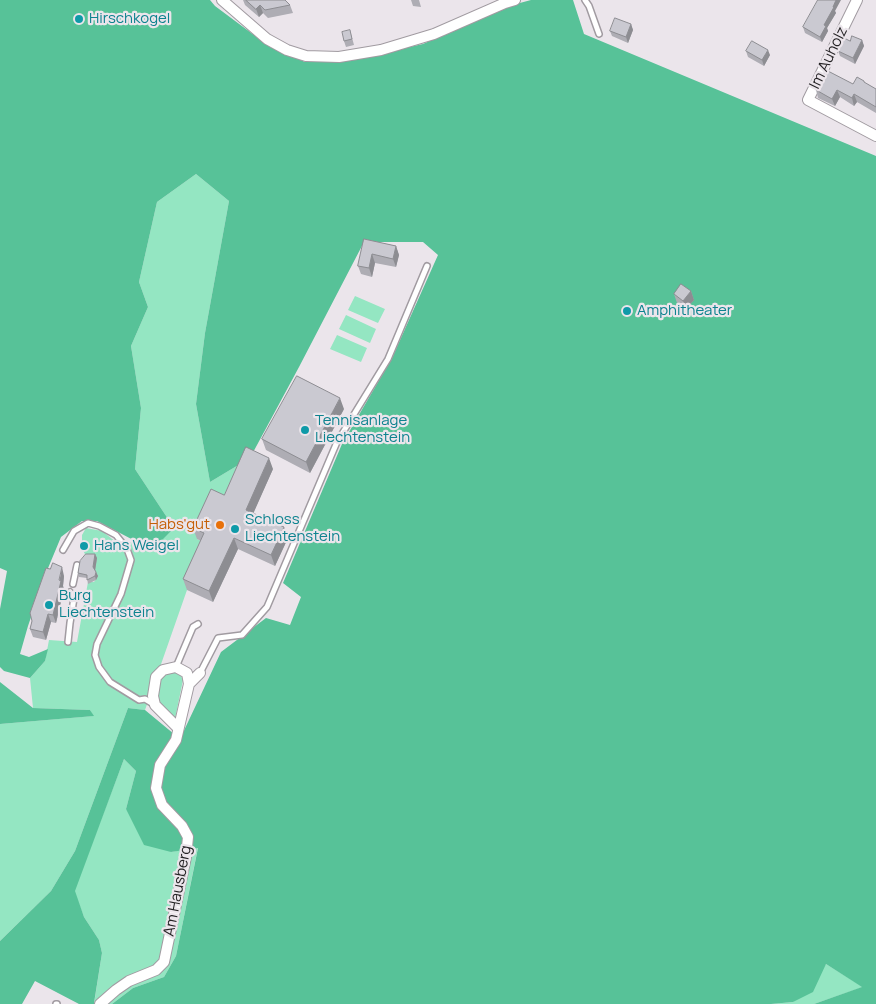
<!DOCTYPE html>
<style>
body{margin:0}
canvas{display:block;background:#ebe5eb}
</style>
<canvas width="876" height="1004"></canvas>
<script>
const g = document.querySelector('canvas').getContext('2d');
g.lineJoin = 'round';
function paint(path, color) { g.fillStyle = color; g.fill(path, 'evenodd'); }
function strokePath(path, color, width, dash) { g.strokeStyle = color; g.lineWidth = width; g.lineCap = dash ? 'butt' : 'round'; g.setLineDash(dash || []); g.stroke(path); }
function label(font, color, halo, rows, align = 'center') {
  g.font = font + ' Manrope,sans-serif'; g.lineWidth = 4.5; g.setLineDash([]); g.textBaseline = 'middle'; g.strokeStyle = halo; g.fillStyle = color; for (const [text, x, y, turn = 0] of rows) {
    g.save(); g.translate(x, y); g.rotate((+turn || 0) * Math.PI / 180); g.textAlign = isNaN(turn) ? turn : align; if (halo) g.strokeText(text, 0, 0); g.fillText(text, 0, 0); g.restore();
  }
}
paint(new Path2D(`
 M196,174l33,27 -24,132 -9,71 14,78 40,-24 -53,81 11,5 -21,46 -42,120 -17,-2 -53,143 -24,40 -51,50v-217l93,-8 -3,-6 -57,-2 -3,-30 15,-17 4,-21 28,2 11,-60h6l4,-6 -16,-27v-14l4,-7 16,3 14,11 42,1 16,-15 -39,-59 6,-61 -10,-62 17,-39 -9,-25 18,-80z
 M355,296l30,13 -7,14 -30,-13z
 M346,315l30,14 -6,14 -31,-14z
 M337,335l30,13 -6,14 -31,-13z
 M170,670l10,4 3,6 -8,39c-15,-15 -18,-15 -18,-37z
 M124,759l12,12 -10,38 45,43 27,-5 -22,109 -12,21 -31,11 -21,16h-18l8,-51 -3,-13 -15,-23 -10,-26z
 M826,964l37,23 -49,17h-43l22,-2z`), '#94e6c2');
paint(new Path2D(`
 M0,0h210l5,6 55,41 35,15 40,-1 78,-17 82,-37 26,-7h42l11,34 292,122v848h-62l48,-17 -36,-23 -13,28 -20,10 -22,2h-659l21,-16 31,-11 12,-21 22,-108 -27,4 -27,-7 -18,-36 10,-38 -12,-12 -49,132 9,26 15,23 3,13 -8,50 1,1h-16l-44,-23 -13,23h-22v-63l51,-50 24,-40 53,-143 17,2 35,29 41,-87 45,-34 24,7 11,-28 -18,-14 59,-139 50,-86 46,-103 -15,-13h-59l-65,125 -49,91 -40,24 -14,-78 9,-71 24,-132 -33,-27 -39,28 -18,80 9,25 -17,39 10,62 -6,61 39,59 -15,15h-20l-42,-22h-15l-21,16 -15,36 -18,53 -8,28 9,3 19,-8 -3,12 -15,17 -26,-7 -4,-4v-58l7,-38 -7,-3z
 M0,682l33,26 57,2 4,6 -94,8z`), '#57c298');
const service = new Path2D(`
 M585,0l4,6 10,28
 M63,550l11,-19 14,-8 11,3 17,9 11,14 4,11 -10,34 -24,50 -2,11 4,12 11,15 29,18 6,-1 10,6
 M73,584l4,-19
 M68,642l2,-19 4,-25 -4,-6
 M176,667l17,-40 5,-3
 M200,673l18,-35 24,-3 25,-28 70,-165 51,-83 39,-93
 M56,1004h1`);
const minor = new Path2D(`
 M222,0l45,39 20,11 19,6 33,1 42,-7 53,-16 71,-31 10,-3
 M857,0l-49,100 68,36
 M178,728l-23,-23 -2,-9 3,-19 7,-7 13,-3 11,6 2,11
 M100,1004l16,-14 13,-9 27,-11 8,-8 22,-105 2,-20 -6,-11 -20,-21 -6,-17 4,-23 16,-25 13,-56 11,-11`);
strokePath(service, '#a19ba1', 8);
strokePath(minor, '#a19ba1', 12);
strokePath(service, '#fff', 5);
strokePath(minor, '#fff', 10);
paint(new Path2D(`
 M243,0h42l5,5 3,8 -25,5 -5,-5 -4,4 -14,-12z
 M411,0h8l2,7 -8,-1z
 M835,11l1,2 -9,15 1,3 -6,11 -17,-9 -2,-6z
 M631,24l2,6 -5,13 -16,-7 -2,-5z
 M350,30l4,15 -8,2 -2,-6z
 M862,40l2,6 -9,18 -15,-8 -2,-5 12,-10z
 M746,51l24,4 -6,11 -16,-9z
 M865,83l11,6v24l-19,-11 -3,4 -14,-9 -5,9 -17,-8 -2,-8 37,-6z
 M364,239l32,7 3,9 -3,12 -21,-4 -3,14 -11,-3 -3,-8z
 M691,291l3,9 -8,9 -9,-6 -3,-9z
 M344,409l-34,64 -44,-23 -4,-11z
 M273,469l-20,44 35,25 -13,28 -37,-17 -25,53 -26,-12 -4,-11 18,-38 -4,-2 -4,-11 31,-33z
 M95,554l2,4 -2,12 3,6 -2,4 -8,4 -1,-6 -8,-1 -1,-4z
 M64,576l-1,10 1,3 -8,34 -5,-1 -5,18 -13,-3 -3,-8 2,-8z`), '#aeadb4');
paint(new Path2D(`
 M836,0h5l-6,11 1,2 -9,15 1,3 -6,11 -2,-5 4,-12z
 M260,5l3,8 -4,4 -3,-8z
 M631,24l2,6 -5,13 -2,-6z
 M862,40l2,6 -9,18 -2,-6z
 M768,50l2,5 -6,11 -2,-6z
 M837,90l3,7 -5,9 -3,-7z
 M854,94l3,8 -3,4 -2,-8z
 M396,246l3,9 -3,12 -3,-8z
 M372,254l3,9 -3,14 -3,-9z
 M691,291l3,9 -8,9 -3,-8z
 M340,398l4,11 -34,64 -4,-11z
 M269,458l4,11 -23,52 -4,-11z
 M284,527l4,11 -13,28 -4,-11z
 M234,538l4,11 -25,53 -4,-11z
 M95,554l2,4 -2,13 -2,-4z
 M62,567l2,9 -1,10 1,3 -8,34 -3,-8z
 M96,572l2,4 -2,4 -1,-4z
 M48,614l3,8 -5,18 -3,-8z`), '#8d8d92');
const building = new Path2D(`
 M246,0h39l5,5 -25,5 -5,-5 -4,4z
 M818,0h18l-3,7h1l-10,18 2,1 -6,11 -17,-10z
 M615,18l16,6 -5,13 -16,-6z
 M350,30l2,9 -8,2 -2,-9z
 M852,36l10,4 -9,18 -15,-7 6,-13 6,3z
 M752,41l16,9 -6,10 -16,-9z
 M826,70l27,14 4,-7 7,4v1l12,7v18l-22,-13 -2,4 -15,-8 -5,9 -16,-9z
 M364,239l32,7 -3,13 -21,-5 -3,14 -11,-2z
 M681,284l10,7 -8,10 -9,-7z
 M297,376l43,22 -34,64 -44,-23z
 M246,447l23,11 -23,52 38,17 -13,28 -37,-17 -25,53 -26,-12 21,-46 -11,-5 18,-39 13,6z
 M86,554h9l-2,13 3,5 -1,4 -8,4v-5l-9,-2 2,-12z
 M53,563l9,4 -3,13 2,1 -8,34 -5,-1 -5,18 -13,-3 2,-8 -2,-8 16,-45 4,1z`);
paint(building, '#cac9d1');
strokePath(building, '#8d8d92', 1);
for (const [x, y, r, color] of [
 [79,19,5,"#0f9aa8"],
 [627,311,5,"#0f9aa8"],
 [305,430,5,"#0f9aa8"],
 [220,525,5,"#e8710a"],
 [235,529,5,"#0f9aa8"],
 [84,546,5,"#0f9aa8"],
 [49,605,5,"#0f9aa8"]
]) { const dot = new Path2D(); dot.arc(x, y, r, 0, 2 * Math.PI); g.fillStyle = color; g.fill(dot); strokePath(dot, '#ebe5eb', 2); }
label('15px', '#0d838f', '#ebe5eb', [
 ["Hirschkogel",89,19],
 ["Amphitheater",637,311],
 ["Tennisanlage",315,421],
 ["Liechtenstein",315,438],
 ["Schloss",245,520],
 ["Liechtenstein",245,537],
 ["Hans Weigel",94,546],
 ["Burg",59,596],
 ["Liechtenstein",59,613]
], 'left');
label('15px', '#252325', '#ebe5eb', [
 ["Im Auholz",829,58,-64],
 ["Am Hausberg",178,891,-79]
]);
label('15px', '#c56008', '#ebe5eb', [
 ["Habs'gut",210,525]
], 'right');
</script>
